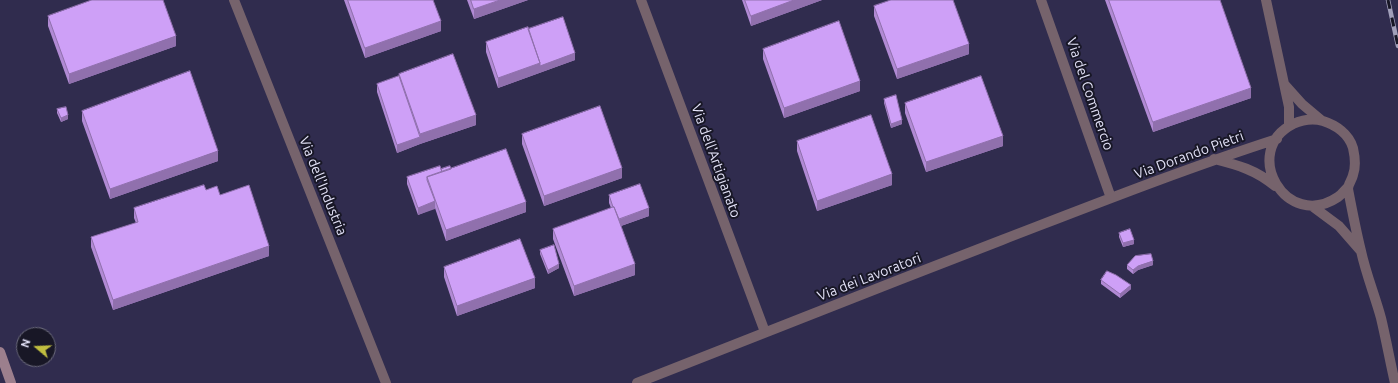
<!DOCTYPE html>
<style>
body{margin:0}
#map{position:relative;width:1398px;height:383px;overflow:hidden;background:#302c4e;font-family:Ubuntu,sans-serif}
canvas{display:block}
.north{position:absolute;left:16px;top:327px;width:40px;height:40px;box-sizing:border-box;background:#181726;border:1px solid #6a697a;border-radius:50%;rotate:289deg;font-size:11px;font-weight:700;line-height:16px;text-align:center;color:#e4e3f9}
.north::after{content:'';display:block;margin:auto;width:14px;height:18px;background:#c1be40;clip-path:polygon(50% 0,100% 100%,50% 72%,0 100%)}
</style>
<div id="map">
<canvas width="1398" height="383"></canvas>
<div class="north">N</div>
</div>
<script>
const g = document.querySelector('canvas').getContext('2d');
g.lineJoin = 'round';
function strokePath(path, color, width, dash) { g.strokeStyle = color; g.lineWidth = width; g.lineCap = dash ? 'butt' : 'round'; g.setLineDash(dash || []); g.stroke(path); }
function paint(path, color) { g.fillStyle = color; g.fill(path, 'evenodd'); }
function label(font, color, halo, rows, align = 'center') {
  g.font = font + ' Ubuntu,sans-serif'; g.lineWidth = 4; g.setLineDash([]); g.textBaseline = 'middle'; g.strokeStyle = halo; g.fillStyle = color; for (const [text, x, y, turn = 0] of rows) {
    g.save(); g.translate(x, y); g.rotate((+turn || 0) * Math.PI / 180); g.textAlign = isNaN(turn) ? turn : align; if (halo) g.strokeText(text, 0, 0); g.fillText(text, 0, 0); g.restore();
  }
}
strokePath(new Path2D(`
 M234,0l152,383
 M641,0l124,332
 M1041,0l70,198
 M1266,0l23,107v19
 M1285,85l17,19 19,16
 M1214,159c24,6 42,11 61,27
 M1348,187c-3,3 -7,8 -10,10 -52,35 -98,-46 -45,-73 9,-4 20,-6 30,-3 13,4 26,13 30,27 2,9 3,19 0,27 -1,5 -5,9 -5,14 4,21 8,42 13,62 5,23 14,45 20,67 5,21 9,43 14,65
 M1312,206l27,20 21,24
 M637,383c121,-48 243,-96 365,-143 91,-35 182,-71 275,-101`), '#76636c', 10);
strokePath(new Path2D(`
 M0,352l11,31`), '#9c7f8d', 10);
const rail = new Path2D(`
 M1388,0l10,46`);
strokePath(rail, '#a2a0ba', 4.5);
strokePath(rail, '#181726', 3, [9]);
paint(new Path2D(`
 M344,0h89l8,31 -76,27z
 M467,0h61l-54,19z
 M742,0h80l-71,26z
 M1105,0h115l31,98 -98,34z
 M874,6l95,48 -72,25 -23,-63z
 M48,16l128,30 -107,38 -21,-58z
 M528,29l47,31 -77,28 -12,-36v-10z
 M763,49l97,42 -76,27 -21,-59z
 M399,74l77,51 -56,19 -23,9 -20,-61v-8l22,-8z
 M884,99l18,25 -11,4 -7,-25z
 M905,103l98,43 -77,26 -21,-59z
 M57,109l11,10 -7,3 -4,-9z
 M82,111l136,50 -108,38 -28,-78z
 M522,134l100,44 -78,28 -22,-62z
 M797,141l95,44 -75,26 -20,-60z
 M441,169h10l75,43 -80,29 -11,-33 -17,7 -11,-31v-7z
 M206,190l14,5 49,61 -156,54 -22,-63v-10l45,-14 -2,-5v-10z
 M609,195l40,21 -28,10 14,49 -61,21 -21,-57v-10l58,-21 -2,-5z
 M1119,233l15,11 -11,3 -4,-10z
 M540,250l19,18 -11,6 -8,-20z
 M1127,265h26l-15,5 -5,4 -6,-5z
 M444,267l91,21 -78,28 -13,-39z
 M1101,280l30,9 -11,9 -19,-14z`), '#b18ad4');
paint(new Path2D(`
 M500,0h28l-54,19v-10z
 M794,0h28l-71,26v-10z
 M441,21v10l-76,27v-10z
 M176,36v10l-107,38v-10z
 M969,44v10l-72,25v-10z
 M575,53v7l-77,28v-10l42,-15z
 M860,81v10l-76,27v-10z
 M1251,88v10l-98,34v-10z
 M68,115v4l-7,3v-4z
 M476,115v10l-56,19 -23,9v-8l23,-8v-3z
 M902,120v4l-11,4v-4z
 M1003,136v10l-77,26v-10z
 M218,151v10l-108,38v-10z
 M622,168v10l-78,28v-10z
 M892,174v11l-75,26v-10z
 M435,201v8l-17,6v-7z
 M526,202v10l-80,29v-11z
 M649,208v8l-31,11v-7z
 M1134,240v4l-11,3v-4z
 M269,246v10l-156,54v-10z
 M1153,261v4l-15,5 -5,4v-4l5,-4z
 M559,264v4l-11,6v-4z
 M635,264v11l-61,21v-10z
 M535,278v10l-78,28v-10z
 M1131,285v4l-11,9v-4z`), '#9070ad');
const building = new Path2D(`
 M92,0h71l13,36 -107,38 -21,-58z
 M348,0h85l8,21 -76,27z
 M471,0h29l-26,9z
 M745,0h49l-43,16z
 M891,0h62l16,44 -72,25 -23,-63z
 M1109,0h111l31,88 -98,34z
 M563,17l12,36 -35,13v-3l-12,-34z
 M839,21l21,60 -76,27 -21,-59z
 M528,27l12,36 -42,15 -12,-36z
 M453,54l23,61 -56,19 -21,-60z
 M190,71l28,80 -108,38 -28,-78z
 M399,76l21,61 -23,8 -20,-61z
 M981,76l22,60 -77,26 -21,-59z
 M896,95l6,25 -11,4 -7,-25z
 M600,106l22,62 -78,28 -22,-62z
 M66,107l2,8 -7,3 -4,-9z
 M871,115l21,59 -75,27 -20,-60z
 M506,149l20,53 -80,28 -19,-53z
 M440,166l2,6 -15,5v3l8,21 -17,7 -11,-31z
 M450,166l1,3 -9,3 -1,-3z
 M640,184l9,24 -30,11 -5,-12h-1l-4,-12z
 M204,185l2,5 11,-4 3,9 29,-10 20,61 -156,54 -22,-63 47,-15 -4,-14z
 M614,207l21,57 -61,22 -21,-57z
 M1130,229l4,11 -11,3 -4,-10z
 M520,239l15,39 -78,28 -13,-39z
 M554,245l5,19 -11,6 -8,-20z
 M1151,254l2,7 -15,5 -5,4 -6,-5 8,-9z
 M1107,271l9,4 15,10 -11,9 -19,-14z`);
paint(building, '#cea0f7');
strokePath(building, '#9070ad', 1);
label('14px', '#e4e3f9', '#181726', [
 ["Via del Commercio",1090,94,71],
 ["Via Dorando Pietri",1189,155,-20],
 ["Via dell'Artigianato",716,161,70],
 ["Via dell'Industria",323,186,68],
 ["Via dei Lavoratori",869,277,-21]
]);
</script>
